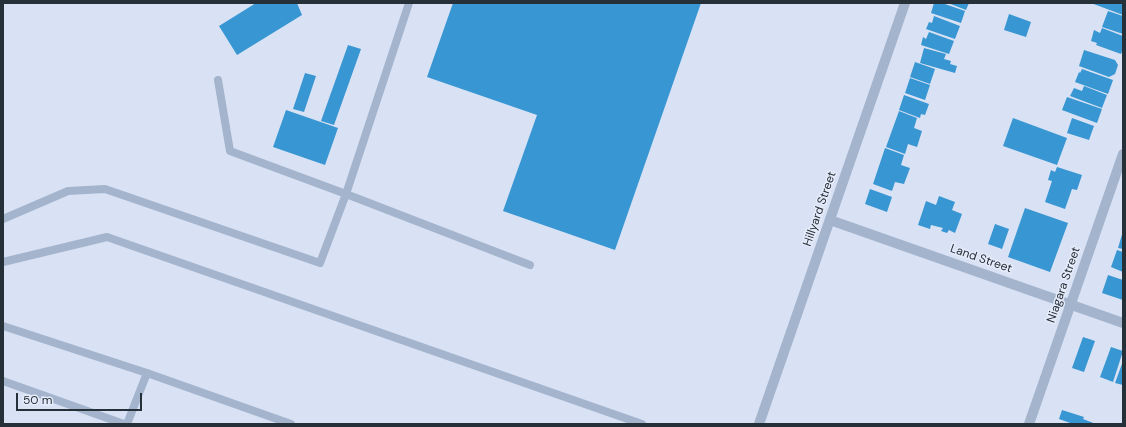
<!DOCTYPE html>
<style>
body{margin:0}
#map{position:relative;width:1126px;height:427px;overflow:hidden;background:#d9e2f4;font-family:"DM Sans",sans-serif}
canvas{display:block}
.frame{position:absolute;inset:0;border:4px solid #263038;pointer-events:none}
.scale{position:absolute;left:16px;top:393px;width:126px;height:18px;box-sizing:border-box;border:2px solid #263038;border-top:0;padding-left:5px;font-size:12px;line-height:14px;white-space:nowrap;color:#263038;-webkit-text-stroke:3px #e6ecfb;paint-order:stroke}
</style>
<div id="map">
<canvas width="1126" height="427"></canvas>
<div class="frame"></div>
<div class="scale">50 m</div>
</div>
<script>
const g = document.querySelector('canvas').getContext('2d');
g.lineJoin = 'round';
function paint(path, color) { g.fillStyle = color; g.fill(path, 'evenodd'); }
function strokePath(path, color, width, dash) { g.strokeStyle = color; g.lineWidth = width; g.lineCap = dash ? 'butt' : 'round'; g.setLineDash(dash || []); g.stroke(path); }
function label(font, color, halo, rows, align = 'center') {
  g.font = font + ' "DM Sans",sans-serif'; g.lineWidth = 3; g.setLineDash([]); g.textBaseline = 'middle'; g.strokeStyle = halo; g.fillStyle = color; for (const [text, x, y, turn = 0] of rows) {
    g.save(); g.translate(x, y); g.rotate((+turn || 0) * Math.PI / 180); g.textAlign = isNaN(turn) ? turn : align; if (halo) g.strokeText(text, 0, 0); g.fillText(text, 0, 0); g.restore();
  }
}
paint(new Path2D(`
 M256,3h41l5,12 -65,40 -18,-29z
 M453,3h248l-86,247 -112,-39 34,-96 -110,-38z
 M934,3h8l23,8 -4,12 -30,-10z
 M948,3h21l-3,7z
 M1091,3h32v12z
 M1108,11l15,5v18l-21,-7z
 M1009,14l22,8 -5,15 -22,-7z
 M934,16l26,10 -5,13 -29,-10 3,-7 3,1z
 M1102,28l21,8v13l-2,5 -25,-9 1,-2 -6,-2 3,-11 6,3z
 M929,32l25,9 -5,13 -28,-9 2,-8 3,2z
 M348,45l13,4 -27,76 -13,-4z
 M924,48l22,6 -2,5 7,2 -1,3 7,2 -2,7 -35,-10z
 M1084,50l31,10 3,5 -3,9 -6,3 -30,-11z
 M915,62l20,7 -5,15 -20,-7z
 M1082,69l31,11 -5,14 -33,-12 4,-10 1,1z
 M305,73l11,3 -12,36 -11,-3z
 M910,78l20,7 -5,15 -20,-7z
 M1084,86l23,9 -5,13 -32,-12 4,-8 8,3z
 M904,95l25,9 -4,11 -4,-1 -1,4 -21,-8z
 M1067,97l35,12 -5,14 -35,-13z
 M286,110l52,18 -13,37 -52,-18z
 M899,111l18,7 -3,10 8,3 -5,16 -9,-3 -3,10 -19,-7z
 M1013,118l54,20 -10,27 -54,-19z
 M1072,118l22,8 -5,14 -22,-7z
 M885,148l19,7 -3,10 9,3 -6,16 -9,-2 -3,9 -19,-7z
 M1057,167l25,8 -5,15 -5,-1 -7,20 -20,-7 7,-21 -4,-1 3,-10 4,2z
 M870,189l22,8 -5,15 -22,-8z
 M939,196l16,6 -3,8 10,4 -7,19 -6,-3 -2,3 -6,-2 2,-3 -12,-3 -1,4 -12,-4 8,-24 10,4z
 M1025,208l43,15 -18,49 -42,-15z
 M995,224l14,5 -7,20 -14,-5z
 M1123,231v18l-5,-1z
 M1117,250l6,2v20l-12,-5z
 M1108,275l15,5v20l-21,-7z
 M1083,337l12,4 -11,31 -12,-4z
 M1111,347l12,4 -10,31 -13,-5z
 M1123,361v24l-8,-2z
 M1062,410l22,7 -1,2 13,5h-23l-14,-5z`), '#3896d3');
strokePath(new Path2D(`
 M218,80l12,71 116,43 184,71
 M3,219l65,-28 37,-2 215,74 26,-69 63,-191
 M3,262l104,-25 535,187
 M3,326l144,47 144,51
 M3,381l121,43
 M127,424l20,-51`), '#a4b4cd', 8);
strokePath(new Path2D(`
 M830,220l293,103
 M759,424l146,-421
 M1029,424l94,-270`), '#a4b4cd', 10);
label('12px', '#263038', '#e6ecfb', [
 ["Hillyard Street",820,209,-71],
 ["Land Street",981,259,19],
 ["Niagara Street",1064,285,-71]
]);
</script>
